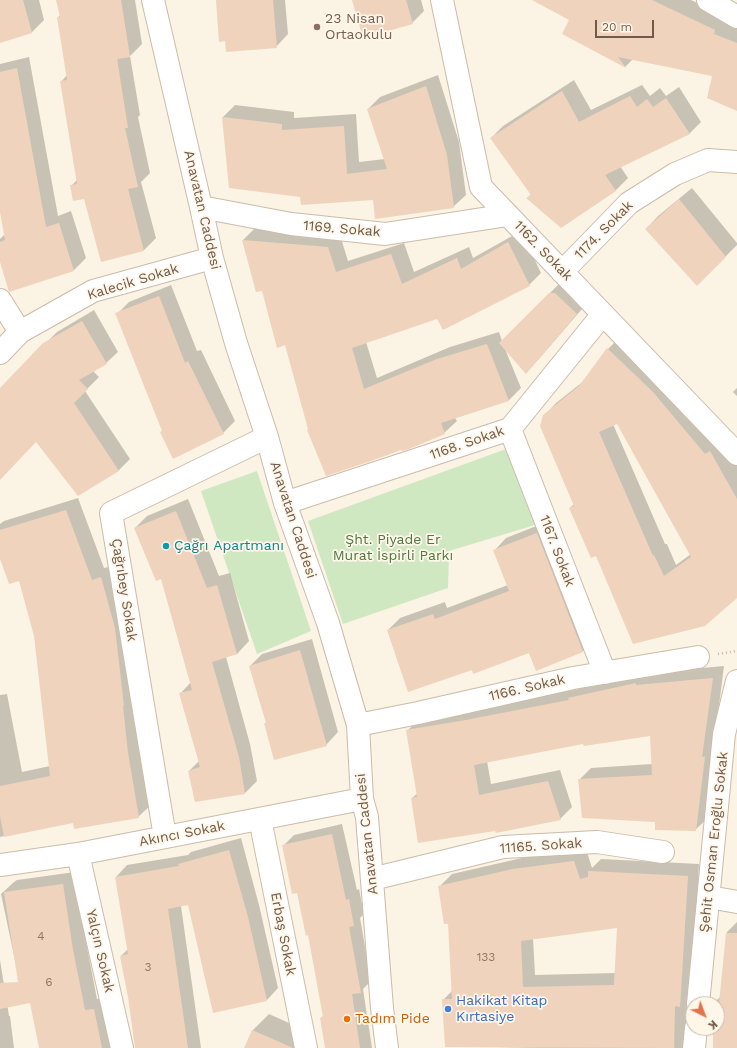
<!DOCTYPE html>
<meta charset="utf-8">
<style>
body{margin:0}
#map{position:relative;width:737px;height:1048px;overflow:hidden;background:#fbf3e3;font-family:"Work Sans",sans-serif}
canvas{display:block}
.north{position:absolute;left:685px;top:996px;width:40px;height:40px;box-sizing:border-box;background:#fef7e9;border:1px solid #c6b8a9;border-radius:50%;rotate:138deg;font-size:11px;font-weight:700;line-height:16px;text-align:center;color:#725a4a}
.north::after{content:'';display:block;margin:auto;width:14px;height:18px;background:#e1744c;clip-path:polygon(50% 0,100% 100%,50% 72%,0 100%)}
.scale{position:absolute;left:595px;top:20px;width:59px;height:18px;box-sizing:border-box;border:2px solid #725a4a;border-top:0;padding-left:5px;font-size:12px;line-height:14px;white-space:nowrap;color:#725a4a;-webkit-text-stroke:3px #fef7e9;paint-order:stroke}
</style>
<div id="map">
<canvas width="737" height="1048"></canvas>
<div class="north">K</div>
<div class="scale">20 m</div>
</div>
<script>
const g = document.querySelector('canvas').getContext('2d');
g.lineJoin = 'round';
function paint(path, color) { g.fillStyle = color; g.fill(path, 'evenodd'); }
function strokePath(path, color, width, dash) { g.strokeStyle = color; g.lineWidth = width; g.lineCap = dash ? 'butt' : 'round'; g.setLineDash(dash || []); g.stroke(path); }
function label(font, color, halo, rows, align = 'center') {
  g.font = font + ' "Work Sans",sans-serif'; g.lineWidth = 3.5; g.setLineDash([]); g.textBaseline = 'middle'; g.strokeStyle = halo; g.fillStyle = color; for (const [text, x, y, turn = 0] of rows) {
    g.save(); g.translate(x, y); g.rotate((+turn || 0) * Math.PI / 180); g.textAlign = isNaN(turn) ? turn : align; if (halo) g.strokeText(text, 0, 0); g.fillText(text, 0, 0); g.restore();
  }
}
paint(new Path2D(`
 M506,449l29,76 -86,26 -1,37 -105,36 -35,-103z
 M257,471l54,160 -54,23 -56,-163z`), '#d0e8c2');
paint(new Path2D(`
 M0,0h39l5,20 -12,12 -32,10z
 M57,0h78l7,44 -12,12 10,59 -2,2 12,56 -9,9 15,56 -12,12 -42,11 -17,-63 -14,-12 6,-6 -16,-98 6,-7 -9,-58 3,-2z
 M217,0h68l3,34 -12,13 -50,-7z
 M353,0h68l3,11 -12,12z
 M534,0h157l36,17 10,10v83l-24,-35 -80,-16 -8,8 -61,-33 6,-15z
 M29,57l29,159 13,-5 15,47 -12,12 -74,-11v-20l5,-5 -5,-27v-143z
 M438,75l21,67 7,53 -13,12 -79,-8 -73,-3 -71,-9 -7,-70 12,-12 59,7v6l62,-4 3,48 26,-3 -17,-50 12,-12z
 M574,80l17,30 51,-25 8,11 10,-8 6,8 13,-9 22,35 -12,12 -69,32 8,12 -12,12 -54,37 -34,-29 3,-4 -40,-56 12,-12z
 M692,188l45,55v2l-40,40 -51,-56 12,-13z
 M255,228l85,7 8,26 56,-18 10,29 55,-25 4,11 48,-27 20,42 -12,12 -91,33 -72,24 11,36 73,-31 49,-15 3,9 60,-60 26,21 -50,58 -12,12 -21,-23 16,39 -12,12 -54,18 2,3 -13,12 -36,15 -122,-104 -24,-54 -6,1 -13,-51z
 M171,285l26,66 4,-1 34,71 -12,12 -60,-3 -46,-116 12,-12z
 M94,310l24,42 -12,11 -13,8 6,6 -14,14 45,68 -12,12 -82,-31 -36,39v-90l57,-57z
 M620,337l103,103 14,26v130l-32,29 -109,-70 -26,-47 4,-4 -30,-88 12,-13 29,-23 23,-31zM617,422l74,132 -15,11 -9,-21h-2l-52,-120z
 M737,388v8l-4,-4z
 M78,498l26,70 10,-2 37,239 -13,12 -65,4 -73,16v-142l7,-1 15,78 28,-6 -15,-130 -15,-56 -20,-24v-32l4,-3z
 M188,499l31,77 11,-3 19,68 -12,13 -11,3 24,87 7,37 -12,12 -50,8 -6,-30 10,-10 -19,-67 11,-12 -30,-105 -26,-49 12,-12z
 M549,521l46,118 -12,12 -47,19 -7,-18 -56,17 -85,-39 12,-12 45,-16 2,6 61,-23 -14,-34 12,-13z
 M312,639l26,93 -12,13 -59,-23 -17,-56 12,-12z
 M724,666l-10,79 -6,73 -13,12 -40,-9 -76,-41 12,-12 61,-4 -1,-29 -68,7 -96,19 4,23 69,-14 12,37 -12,12 -148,-21 6,-5 -11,-62 12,-12 60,-11 100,-19 3,-3 66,-13z
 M342,824l15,66 2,-1 5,25 -4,4 11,63 -8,8 9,59h-46l-5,-30 3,-3 -15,-81 -11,-42 -15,-46 11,-11z
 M241,838l18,67 19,83 -11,12 -78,-96 -8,2 20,142h-65l-7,-51 -8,-41 7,-7 -12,-72 11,-12 61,-10 3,-3z
 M586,849l6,19 9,-9 98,5 -7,129 -5,6 -1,45 -4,4h-142l-94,-2 -3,-46 10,-10 -4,-67 -10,-36 13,-13 74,-17zM618,927l-3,46 -80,2 -2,-37z
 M75,872l10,65 12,62 9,-2 11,51h-77l-9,-46 -7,1 -23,-109 13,-12 3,-2z
 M737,922v126h-23v-20h3v-24h-3v-1l7,-7 6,-64z
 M0,960l9,56h1l4,32h-14z
 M269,1014l40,18 -3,16h-61l8,-18z`), '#0003');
paint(new Path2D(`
 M0,0h23l9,33 -32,10z
 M56,0h65l9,57 -13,2 11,69h-3l13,59 -10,2 16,62 -43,11 -17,-63 -11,2 -3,-16 7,-1 -17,-103 7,-1 -10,-63h3z
 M216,0h57l4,48 -51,4 -1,-11 -6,1z
 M352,0h54l7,24 -50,14z
 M532,0h120l63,30 -1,4 23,9v68l-30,-13 5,-22 -94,-19 8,11 -64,-34 7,-14z
 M17,68l29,159 13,-4 15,48 -65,21 -9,-30v-20l5,-2 -5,-28v-140z
 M426,86l21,69 7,53 -79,11 -2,-19 -72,5 -1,-8 -71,-9 -7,-71 60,7v6l62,-4 3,48 40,-5 -20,-60z
 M562,91l17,31 51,-26 7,11 10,-8 6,8 13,-9 24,36 -85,41 11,16 -55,37 -35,-30 5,-3 -41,-57z
 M679,199l47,58 -29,29 -52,-57z
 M242,240l86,7 8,25 55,-18 11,30 55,-26 4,11 47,-27 22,44 -87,44 -6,-11 -85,29 12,41 73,-30 50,-15 22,57 -68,22 4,11 -36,15 -7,2 -1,-1 -27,10 -48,16 -19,-46 1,-1 -23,-84 -8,3 -15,-57 -6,1z
 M549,293h6l22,21 -51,60 -27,-31z
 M159,296l26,67 3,-2 36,73 -51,25 -13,-27 2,-1 -47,-118z
 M82,321l25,43 -28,16 9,9 -14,14 45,68 -41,25 -42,-54 -36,38v-92l43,-45z
 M607,348l46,44 52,62 5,-3 27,48v99l-32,28 -72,18 -37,-88 -5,2 -22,-50 5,-2 -34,-80 3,-11 36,-29zM617,424l74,133 -27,19 -10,-21 -1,1 -54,-124z
 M66,510l26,70 9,-3 14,51 9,78h-1l5,47 11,65 -65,11 -1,-6 -69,14 -4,-21v-30l50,-10 -16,-140 -15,-55 -10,3 -9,-25v-29z
 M176,511l31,77 10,-3 20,69 -25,8 27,95 6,37 -50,8 -7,-31 12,-4 -21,-74 13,-3 -31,-111 -5,2 -22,-53z
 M537,533l46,119 -47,19 -7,-18 -56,21 -1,-4 -64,22 -21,-62 46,-16 2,5 74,-28 -16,-41z
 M300,650l27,96 -53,14 -10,-37h2l-17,-57z
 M713,678l-11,79 3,-1 -9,75 -41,-1v-8l-73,-4 -4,-39 74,-4 -2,-39 -66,10 -1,-2 -109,21 5,30 69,-14 13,39 -65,13 -1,-2 -77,12 -7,-45 6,-1 -11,-67 60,-10 103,-20 -1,-2 68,-15v2z
 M332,834l14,66 3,-1 5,27 -5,1 12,66 -9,1 8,54h-35l-5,-30 3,-1 -15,-82 -2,1 -9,-43 -5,1 -10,-49z
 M229,850l19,67 19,84 -54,12 -25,-108 -20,4 20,139h-53l-7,-51 -8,-41 8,-2 -13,-77 64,-11 -1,-2z
 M574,861l6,18 8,-2v-6l100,5 -8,131 -5,-1 -1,42 -229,-1 -3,-48h10l-4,-75h-4l-6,-38 75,-17zM617,928l-3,57 -91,2 -2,-46z
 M63,884l10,66 12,60 9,-1 8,39h-63l-9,-45 -30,6v-26l18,-1 -14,-90z
 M726,933h11v115h-24v-20h4v-24h-4v-1h6z
 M252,1030l41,18h-49z`), '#f0d3bc');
const minor = new Path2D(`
 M153,0l48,207 11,51 24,85 31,94 18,66 43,120 30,102 4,74 5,18 15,191 5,40
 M442,0l39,187 256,267
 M708,0l29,17
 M201,207l90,17 94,10 123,-19
 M562,272l67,-69 46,-29 33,-14 29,2
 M0,300l20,32
 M0,353l20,-21 73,-41 119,-33
 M510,429l95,244
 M285,503l225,-74 93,-115
 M358,725l60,-12 155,-35 125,-21
 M260,819l46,229
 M165,837l-54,-324 156,-76
 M78,854l44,194
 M0,865l78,-11 284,-55
 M372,879l131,-32 94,-5 66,10
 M709,897l28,5
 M698,1004l26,-270 13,-53
 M694,1048l2,-20`);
strokePath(minor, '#cba', 24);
strokePath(new Path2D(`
 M718,654l19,-3`), '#d4b69f', 2.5, [1, 3]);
strokePath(minor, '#fff', 22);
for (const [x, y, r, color] of [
 [317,27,4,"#8d6e63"],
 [166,546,4,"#0f9aa8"],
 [448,1009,4,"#3f7fe0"],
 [347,1019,4,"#e8710a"]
]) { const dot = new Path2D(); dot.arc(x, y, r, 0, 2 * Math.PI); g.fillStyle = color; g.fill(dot); strokePath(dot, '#fef7e9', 1.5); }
label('12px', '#927866', null, [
 ["4",41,936],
 ["133",486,957],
 ["3",148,967],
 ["6",49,982]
]);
label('14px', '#785e54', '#fef7e9', [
 ["23 Nisan",325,19],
 ["Ortaokulu",325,35]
], 'left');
label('14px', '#725a4a', '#fef7e9', [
 ["Anavatan Caddesi",202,210,77],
 ["1169. Sokak",342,229,5],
 ["1174. Sokak",604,230,-45],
 ["1162. Sokak",543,251,46],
 ["Kalecik Sokak",133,282,-17],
 ["1168. Sokak",467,443,-19],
 ["Anavatan Caddesi",293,520,72],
 ["1167. Sokak",557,551,69],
 ["Çağrıbey Sokak",124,590,81],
 ["1166. Sokak",527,688,-13],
 ["Akıncı Sokak",182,834,-11],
 ["Anavatan Caddesi",367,834,-96],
 ["Şehit Osman Eroğlu Sokak",714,842,-84],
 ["11165. Sokak",541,846,-4],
 ["Erbaş Sokak",283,934,79],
 ["Yalçın Sokak",100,951,77]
]);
label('14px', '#507842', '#fef7e9', [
 ["Şht. Piyade Er",393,540],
 ["Murat İspirli Parkı",393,556]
]);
label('14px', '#0d838f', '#fef7e9', [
 ["Çağrı Apartmanı",174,546]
], 'left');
label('14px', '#366cbe', '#fef7e9', [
 ["Hakikat Kitap",456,1001],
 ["Kırtasiye",456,1017]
], 'left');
label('14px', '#c56008', '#fef7e9', [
 ["Tadım Pide",355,1019]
], 'left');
</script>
